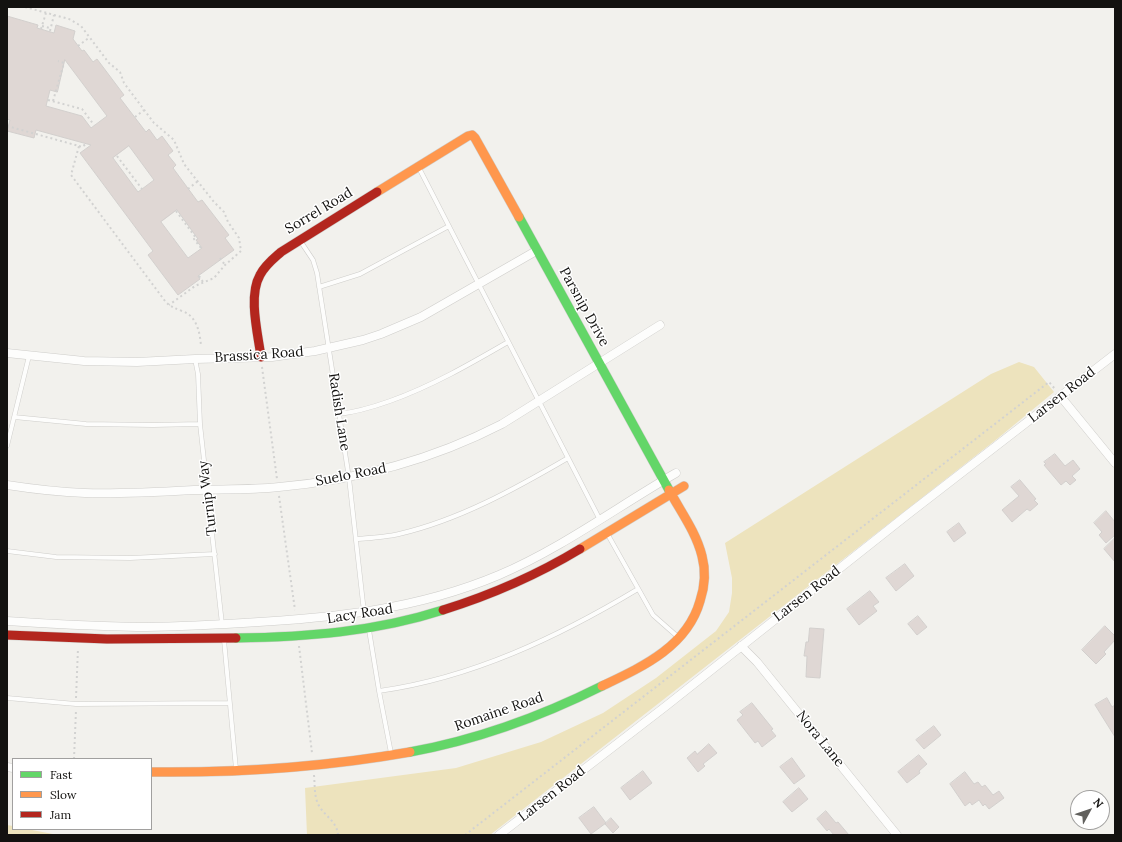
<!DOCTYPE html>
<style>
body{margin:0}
#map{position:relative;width:1122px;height:842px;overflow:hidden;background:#f2f1ed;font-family:Lora,serif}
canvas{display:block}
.frame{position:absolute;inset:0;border:8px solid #131210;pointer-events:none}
.legend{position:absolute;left:12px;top:758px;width:140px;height:72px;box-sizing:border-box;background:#fff;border:1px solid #a1a09f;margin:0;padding:5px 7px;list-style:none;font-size:12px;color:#131210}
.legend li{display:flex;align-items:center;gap:8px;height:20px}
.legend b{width:20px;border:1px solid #a1a09f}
.north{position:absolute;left:1070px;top:790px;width:40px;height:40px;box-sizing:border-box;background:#fff;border:1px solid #a1a09f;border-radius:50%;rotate:50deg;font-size:11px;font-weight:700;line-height:16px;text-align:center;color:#131210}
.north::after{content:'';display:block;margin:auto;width:14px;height:18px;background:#61605d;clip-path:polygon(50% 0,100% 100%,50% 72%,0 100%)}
</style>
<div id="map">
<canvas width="1122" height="842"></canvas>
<div class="frame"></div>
<ul class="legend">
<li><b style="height:5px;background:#63d668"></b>Fast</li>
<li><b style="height:5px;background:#ff974d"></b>Slow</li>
<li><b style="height:5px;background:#b3261e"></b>Jam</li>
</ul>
<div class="north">N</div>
</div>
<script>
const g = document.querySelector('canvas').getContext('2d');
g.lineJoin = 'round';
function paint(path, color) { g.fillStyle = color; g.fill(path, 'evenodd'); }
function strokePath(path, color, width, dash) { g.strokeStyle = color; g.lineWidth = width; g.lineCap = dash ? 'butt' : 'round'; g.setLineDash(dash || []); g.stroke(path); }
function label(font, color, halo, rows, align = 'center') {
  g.font = font + ' Lora,serif'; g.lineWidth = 3; g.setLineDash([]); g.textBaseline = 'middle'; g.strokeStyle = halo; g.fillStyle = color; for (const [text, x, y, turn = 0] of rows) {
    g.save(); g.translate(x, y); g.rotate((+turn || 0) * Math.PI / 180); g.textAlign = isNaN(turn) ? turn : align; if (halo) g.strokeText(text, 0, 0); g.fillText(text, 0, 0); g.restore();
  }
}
paint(new Path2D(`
 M1019,362l15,5 20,25 -57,47 -507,396h-183l-2,-47 151,-20 85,-26 62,-29 53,-35 60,-47 13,-19 3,-19v-15l-7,-35 266,-169z
 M7,825l6,1v3h14l31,6h-51z`), '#ede3bd');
const building = new Path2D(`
 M7,16l31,9 -1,3 17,5 2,-8 19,6 -2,8 9,12 2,-1 9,12 4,-3 27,36 -4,3 26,34 3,-3 8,11 5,-4 11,15 -5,4 8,10 -3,3 25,34 4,-2 27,35 -4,3 9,12 -36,26 2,3 -22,16 -30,-40 5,-4 -73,-98 11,-8 -55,-15 -2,8 -27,-7 3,-11 -3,-1zM65,60l42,56 -16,12 -9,-12 -36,-10 4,-16 7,2zM129,146l25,34 -16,12 -25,-34zM177,210l21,29 -2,1 6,8 -14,10 -27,-36z
 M1055,454l10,12 8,-6 7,9 -8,7 4,4 -6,5 -4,-4 -5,4 -17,-20 2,-1 -2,-2z
 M1020,480l16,19 -2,1 4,4 -8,7 -3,-2 -15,13 -10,-12 17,-14 -8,-9z
 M1106,511l9,11v13l-9,8 -7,-8 3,-3 -8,-9z
 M959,523l7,10 -12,9 -7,-10z
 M1115,538v24l-11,-13z
 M905,564l9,12 -18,15 -10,-13z
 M870,591l9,11 -6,4 4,5 -18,14 -12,-16z
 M918,616l9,11 -10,8 -9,-11z
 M1105,626l10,10v4l-11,12 2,2 -10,10 -14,-14z
 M810,628l14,1 -4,49 -14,-1 1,-21h-3l2,-14h2z
 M1107,698l5,9 3,-2v32l-20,-32z
 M752,703l21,26 -2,1 5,6 -14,11 -4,-6 -3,2 -18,-23 6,-5 -3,-3z
 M934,726l7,9 -17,14 -8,-9z
 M709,744l8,9 -14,11 2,2 -7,6 -11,-14 8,-7 2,3z
 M919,755l8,9 -8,7 1,2 -13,10 -9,-11z
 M792,758l13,18 -11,8 -14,-17z
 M643,771l9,12 -22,17 -9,-12z
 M965,772l9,12 4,-2 4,5 3,-2 8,10 6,-4 5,7 -15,11 -4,-5 -2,2 -4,-6 -7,5 -2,-3 -5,4 -15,-22z
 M799,788l9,11 -16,13 -9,-10z
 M594,807l12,16 -15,11 -12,-16z
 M826,811l10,12 2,-1 11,13h-15l-5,-6 -2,2 -10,-12z
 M611,818l8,9 -6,6 -8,-9z`);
paint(building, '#dfd7d4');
strokePath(building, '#d2cfcd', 1);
const lane = new Path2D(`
 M419,168l181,352
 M301,242l12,18 4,13 32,205 15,134
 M319,287l41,-13 89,-48
 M195,359l3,15 2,50 22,200
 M339,414c18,-2 34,-7 51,-13 42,-15 80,-37 118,-59
 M14,417l72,7 67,1 47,-1
 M7,446l22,-90
 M608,535l45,80 25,22
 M357,539c14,-1 29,-2 42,-5 60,-14 116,-45 169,-76
 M7,551l49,6 74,1 85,-4
 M369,630l10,61 12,62
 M224,640l12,129
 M379,691c93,-13 179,-54 259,-102
 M7,698l69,6 153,-1`);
const street = new Path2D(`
 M7,353l77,8 53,1 58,-3 77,-2 43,-6 48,-11 18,-6 40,-17 115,-66
 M1061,397l54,66
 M7,485c26,4 52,7 78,8 37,1 73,-1 109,-3 29,-1 57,0 85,-3 78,-7 153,-27 223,-63l158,-99
 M7,621c43,3 87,5 130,6 36,0 71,-2 106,-4 89,-5 173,-13 256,-48 63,-27 118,-68 177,-102
 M741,646l16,16 140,173
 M7,767l6,1
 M499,835l167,-129 241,-191 208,-161`);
const fast = new Path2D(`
 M519,217l150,273
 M236,638c70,-1 139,-6 207,-28
 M410,752c66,-12 132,-36 192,-66`);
const slow = new Path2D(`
 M377,192l91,-56 4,-1 3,3 44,79
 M580,549l104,-63
 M602,686c40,-19 85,-39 98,-85 5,-15 6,-30 2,-45 -6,-24 -21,-44 -33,-66
 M151,772c86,1 174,-5 259,-20`);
const jam = new Path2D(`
 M261,357c-3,-23 -13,-61 -1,-82 5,-10 13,-16 21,-23l96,-60
 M443,610c48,-15 94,-35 137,-61
 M7,635l100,4 129,-1`);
strokePath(lane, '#cecdca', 5);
strokePath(street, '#cecdca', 9);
strokePath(fast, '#cecdca', 10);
strokePath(slow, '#cecdca', 10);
strokePath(jam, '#cecdca', 10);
strokePath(new Path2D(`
 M25,7l44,12 12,7 28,37 11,9 4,11 30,40 20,17 10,24 30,38 10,10 4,10 11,16 2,13 -16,14 -11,13 -19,8 -26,19
 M42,26l8,2
 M41,29l5,-16
 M50,31l4,-16
 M78,46l12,-9
 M48,100l34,9 12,16
 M53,101l11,-38 -6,-2
 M135,117l9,-7
 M7,126l72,20 -8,29 94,126c5,6 10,7 17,10 15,5 18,22 19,35
 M79,146l3,1 5,-4
 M117,156l25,33
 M188,189l10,-8
 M176,211l20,27 -2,1 7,9
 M220,258l5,7
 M199,276l4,6
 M262,367l15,112
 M279,496l16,114
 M299,646l13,107
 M76,698l2,-50
 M74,759l2,-49
 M314,775c1,10 0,20 4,29 6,12 19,17 20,31
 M465,835l584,-453 6,7`), '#d2d2d1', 2, [2, 3]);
strokePath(lane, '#fdfdfc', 4);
strokePath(street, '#fdfdfc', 8);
strokePath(fast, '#63d668', 9);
strokePath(slow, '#ff974d', 9);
strokePath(jam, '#b3261e', 9);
label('14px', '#131210', '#fff', [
 ["Sorrel Road",319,211,-31],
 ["Parsnip Drive",584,307,61],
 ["Brassica Road",259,355,-4],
 ["Larsen Road",1062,395,-38],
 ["Radish Lane",339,412,81],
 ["Suelo Road",351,475,-11],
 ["Turnip Way",208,498,-97],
 ["Larsen Road",807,594,-38],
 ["Lacy Road",360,614,-9],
 ["Romaine Road",499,712,-19],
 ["Nora Lane",820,739,51],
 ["Larsen Road",552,794,-38]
]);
</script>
